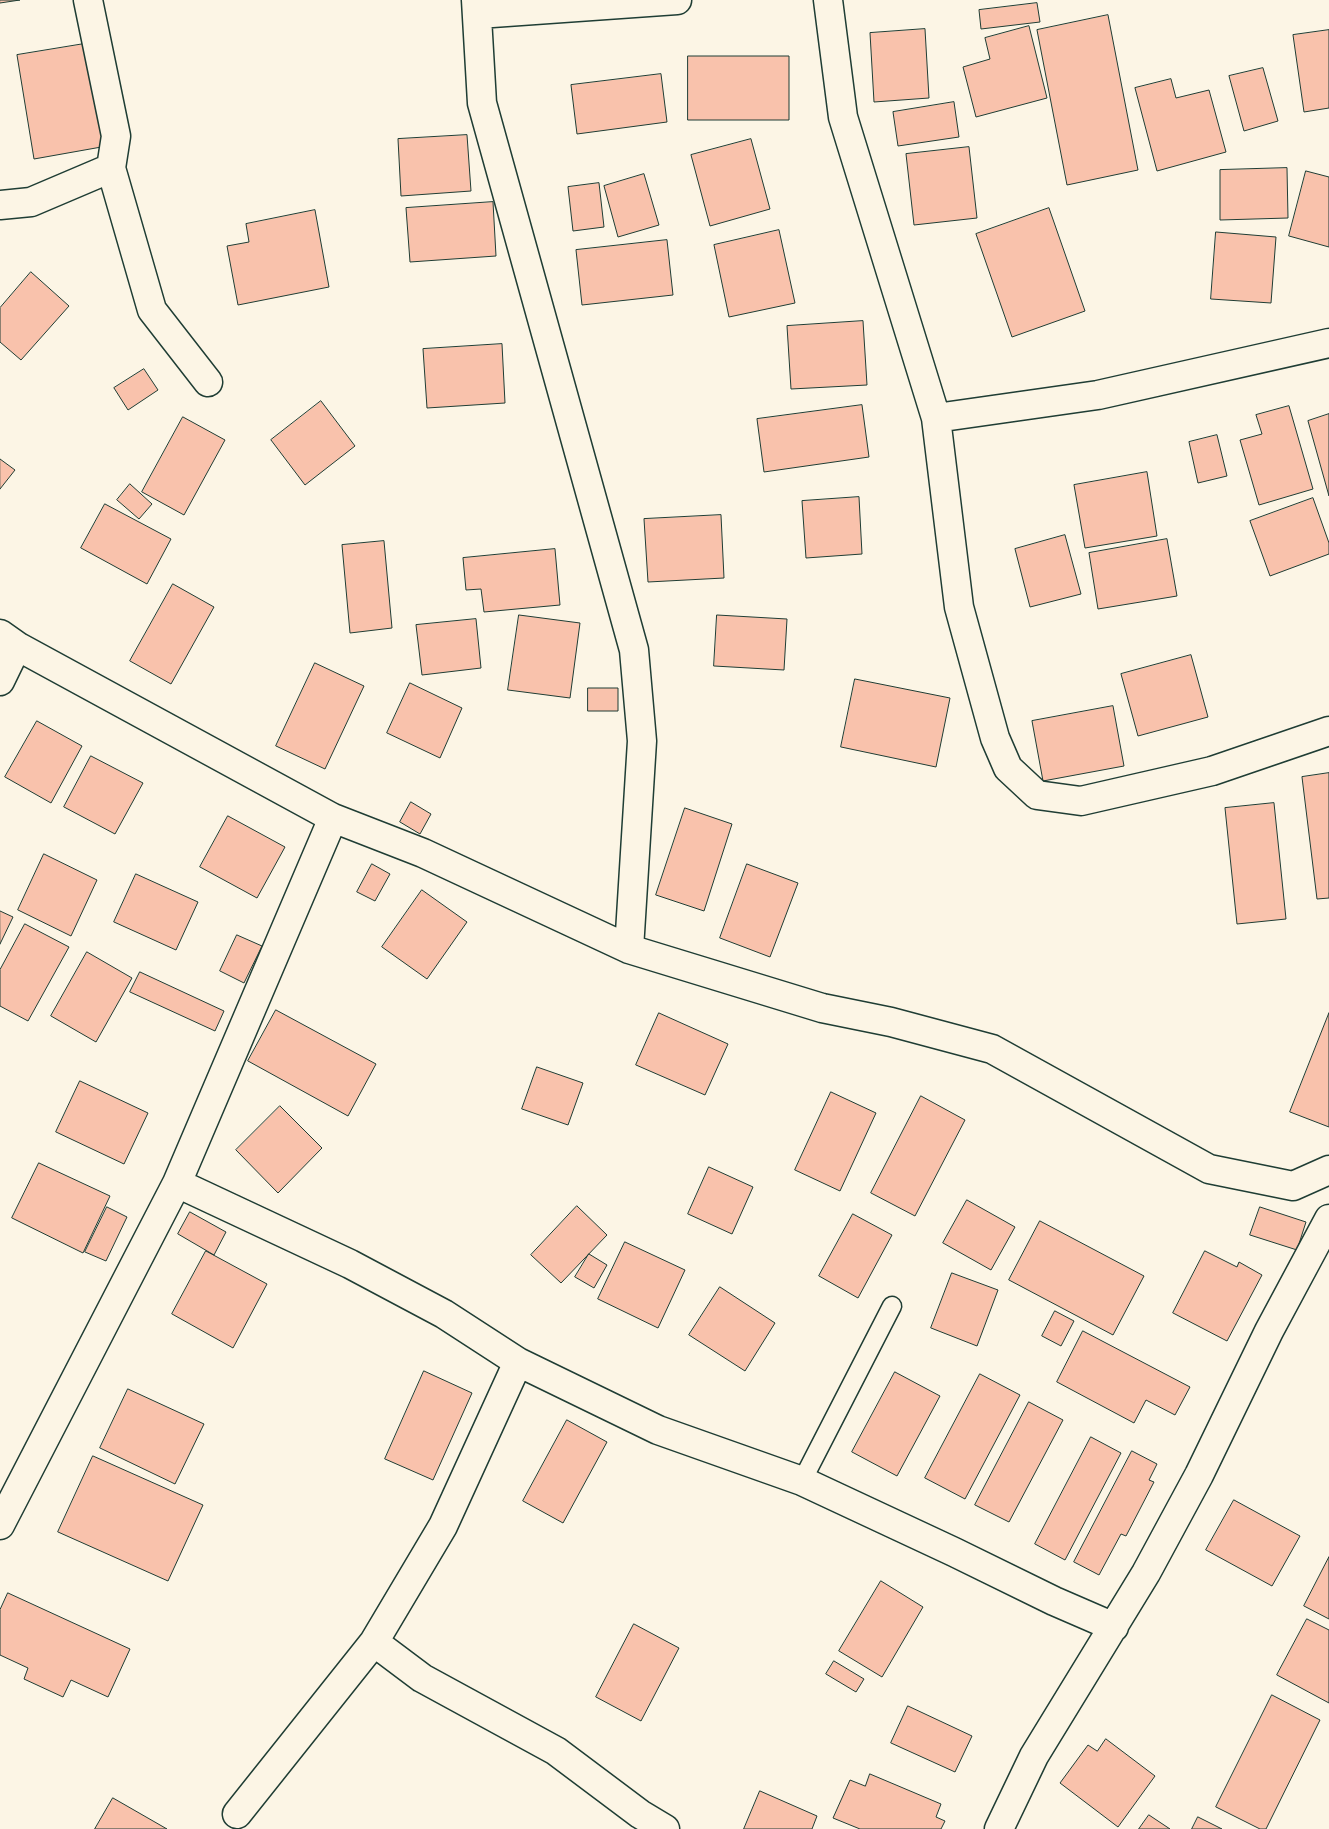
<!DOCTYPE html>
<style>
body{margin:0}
canvas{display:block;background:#fcf5e5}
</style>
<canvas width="1329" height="1829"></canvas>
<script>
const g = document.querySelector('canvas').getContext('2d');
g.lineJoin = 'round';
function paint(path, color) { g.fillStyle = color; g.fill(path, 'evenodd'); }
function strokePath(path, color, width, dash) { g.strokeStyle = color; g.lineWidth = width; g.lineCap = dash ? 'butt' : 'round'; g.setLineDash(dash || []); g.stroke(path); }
const building = new Path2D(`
 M0,0h20l-20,3z
 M1037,3l3,19 -59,7 -2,-19z
 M1108,15l30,155 -71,15 -30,-155z
 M1029,26l18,72 -71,19 -13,-50 27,-8 -5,-21z
 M925,29l4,69 -55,4 -4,-69z
 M1329,30v78l-25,4 -11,-77z
 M90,43l17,103 -73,13 -17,-104z
 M688,56h101v64h-101z
 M1263,68l15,53 -34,10 -15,-55z
 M661,74l6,48 -90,12 -6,-49z
 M1171,79l5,19 33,-8 17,62 -69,19 -22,-83z
 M954,102l5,35 -61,9 -5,-34z
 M467,135l4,56 -70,5 -3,-57z
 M751,139l19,70 -60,17 -19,-71z
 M969,147l8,71 -63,7 -8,-71z
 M1287,168l1,50 -68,2v-50z
 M1306,171l23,6v70l-40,-11z
 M644,174l15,51 -41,12 -14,-51z
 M599,183l5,44 -31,4 -5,-44z
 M493,202l3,54 -86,6 -4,-54z
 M1049,208l36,103 -73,26 -36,-103z
 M315,210l14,77 -91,18 -11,-59 22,-4 -3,-18z
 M779,230l16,73 -66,14 -15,-72z
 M1216,232l60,5 -5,66 -60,-4z
 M667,240l6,55 -91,10 -6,-55z
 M31,272l38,34 -48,54 -21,-18v-34z
 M863,321l4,64 -76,4 -4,-63z
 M502,344l3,59 -78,5 -4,-59z
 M144,369l14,21 -30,20 -14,-22z
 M321,401l34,45 -50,39 -34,-45z
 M862,405l7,52 -105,15 -7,-53z
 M1289,406l24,83 -54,16 -19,-65 22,-6 -6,-19z
 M1329,414v82l-21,-75z
 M183,417l42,23 -41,75 -42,-23z
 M1217,435l10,41 -29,7 -9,-41z
 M0,459l15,11 -15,19z
 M1147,472l10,64 -72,12 -11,-63z
 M130,484l22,20 -13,15 -22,-19z
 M859,497l3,57 -56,4 -4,-57z
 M1313,498l16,45v11l-59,22 -20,-55z
 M105,504l66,35 -24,45 -66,-36z
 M721,515l3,63 -76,4 -4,-63z
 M1065,535l16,59 -51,13 -15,-58z
 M1167,539l10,57 -79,13 -9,-56z
 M384,541l8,87 -42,5 -8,-88z
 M555,549l5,56 -76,7 -3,-23 -15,1 -3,-32z
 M173,584l41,23 -43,77 -41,-23z
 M519,615l61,8 -10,75 -62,-8z
 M717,615l70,4 -3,51 -70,-4z
 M476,619l5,49 -59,7 -6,-50z
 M1191,655l17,62 -70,19 -17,-62z
 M315,663l49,23 -39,83 -49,-23z
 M855,679l95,19 -14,69 -95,-20z
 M410,683l52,25 -22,50 -53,-25z
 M588,688h30v23h-30z
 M1113,706l11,60 -81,15 -11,-60z
 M37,721l45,25 -31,57 -46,-26z
 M91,756l52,27 -28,51 -51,-27z
 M1329,773v125l-12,1 -15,-122z
 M411,802l20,12 -11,20 -20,-12z
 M1274,803l12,116 -49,5 -12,-116z
 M685,808l47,16 -28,87 -48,-16z
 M228,816l57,31 -28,51 -57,-31z
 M44,854l53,26 -26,56 -53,-26z
 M372,864l18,10 -15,27 -18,-9z
 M747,864l51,19 -28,74 -50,-19z
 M136,874l62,28 -22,48 -62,-28z
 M422,890l45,32 -40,57 -45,-32z
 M0,911l13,6 -13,27z
 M25,924l44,23 -41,74 -28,-15v-36z
 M237,935l25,11 -18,37 -24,-12z
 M87,952l45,26 -36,64 -45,-26z
 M140,972l84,39 -9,20 -85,-39z
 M276,1010l100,54 -28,52 -100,-55z
 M659,1013l69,31 -23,51 -69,-30z
 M1329,1013v114l-39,-15z
 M537,1067l46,16 -15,42 -46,-16z
 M80,1081l68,32 -24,51 -68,-32z
 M831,1092l45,21 -36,78 -45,-21z
 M921,1096l44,24 -50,96 -44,-23z
 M280,1106l42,42 -44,45 -42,-43z
 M39,1163l71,33 -27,57 -71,-35z
 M709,1167l44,20 -21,47 -44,-20z
 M967,1200l48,27 -24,43 -48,-27z
 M577,1206l30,29 -46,48 -30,-28z
 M107,1207l20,10 -21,44 -21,-9z
 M1260,1207l46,15 -9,28 -47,-15z
 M190,1212l36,20 -12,23 -36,-21z
 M853,1214l39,21 -34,63 -39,-22z
 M1040,1221l104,55 -31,59 -104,-55z
 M625,1242l60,28 -27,58 -60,-29z
 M206,1251l61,33 -34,64 -61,-34z
 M1205,1251l32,16 2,-5 23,13 -35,66 -54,-28z
 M589,1254l18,11 -13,23 -19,-11z
 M952,1273l46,17 -21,56 -46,-18z
 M720,1287l55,36 -30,48 -56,-36z
 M1055,1311l19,10 -13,25 -19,-10z
 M1083,1331l107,56 -15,28 -29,-15 -12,23 -77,-41z
 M424,1371l48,22 -39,87 -48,-21z
 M895,1372l45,24 -43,80 -45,-24z
 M980,1374l40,21 -55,104 -40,-21z
 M128,1389l76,35 -29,60 -75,-36z
 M1029,1402l34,18 -54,102 -34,-17z
 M567,1420l40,22 -44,81 -40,-22z
 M1091,1437l30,16 -56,107 -30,-16z
 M1132,1451l25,13 -8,16 5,2 -28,54 -5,-2 -22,41 -25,-13z
 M93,1456l110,49 -35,76 -110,-49z
 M1234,1500l66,36 -28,50 -66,-36z
 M1329,1557v62l-25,-13z
 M881,1581l42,26 -41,70 -43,-26z
 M8,1593l122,56 -22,48 -37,-17 -8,17 -39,-18 4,-11 -28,-13v-45z
 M1307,1619l22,11v73l-52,-28z
 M634,1624l45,24 -38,73 -45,-24z
 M834,1661l30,18 -8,13 -30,-18z
 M1272,1695l48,25 -54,109h-6l-44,-22z
 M908,1706l64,30 -17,36 -64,-29z
 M1106,1739l49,37 -37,51 -58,-44 28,-38 9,6z
 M870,1774l71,30 -5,13 9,4 -4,8h-81l-27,-11 17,-38 15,6z
 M760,1791l57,25 -5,13h-68z
 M113,1798l54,31h-72z
 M1149,1815l21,14h-31z
 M1198,1817l24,12h-30z`);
paint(building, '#f9c2ac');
strokePath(building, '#1f3d34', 1);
const service = new Path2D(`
 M802,1481l90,-175`);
const minor = new Path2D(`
 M476,0l6,103 152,547 8,91 -13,208
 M828,0l15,117 93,301 23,189 36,131 13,30 29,27 44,6 131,-30 117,-40
 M478,14l199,-14
 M111,168l41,142 56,72
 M0,205l31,-3 80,-34 5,-32 -28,-136
 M936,418l162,-23 231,-52
 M0,634l17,12 316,172 90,35 206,96 193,59 69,14 101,27 217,120 84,17 36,-16
 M0,681l17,-35
 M177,1183l173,81 94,50 74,48 140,68 144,51 152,71 100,49 60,26
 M0,1525l177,-342 156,-365
 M374,1642l48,36 134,73 84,63 25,15
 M237,1814l137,-172 69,-116 75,-164
 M999,1829l35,-73 112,-183 53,-98 70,-144 60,-112`);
strokePath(service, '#1f3d34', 21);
strokePath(minor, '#1f3d34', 31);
strokePath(service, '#fcf5e5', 18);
strokePath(minor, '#fcf5e5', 28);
</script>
